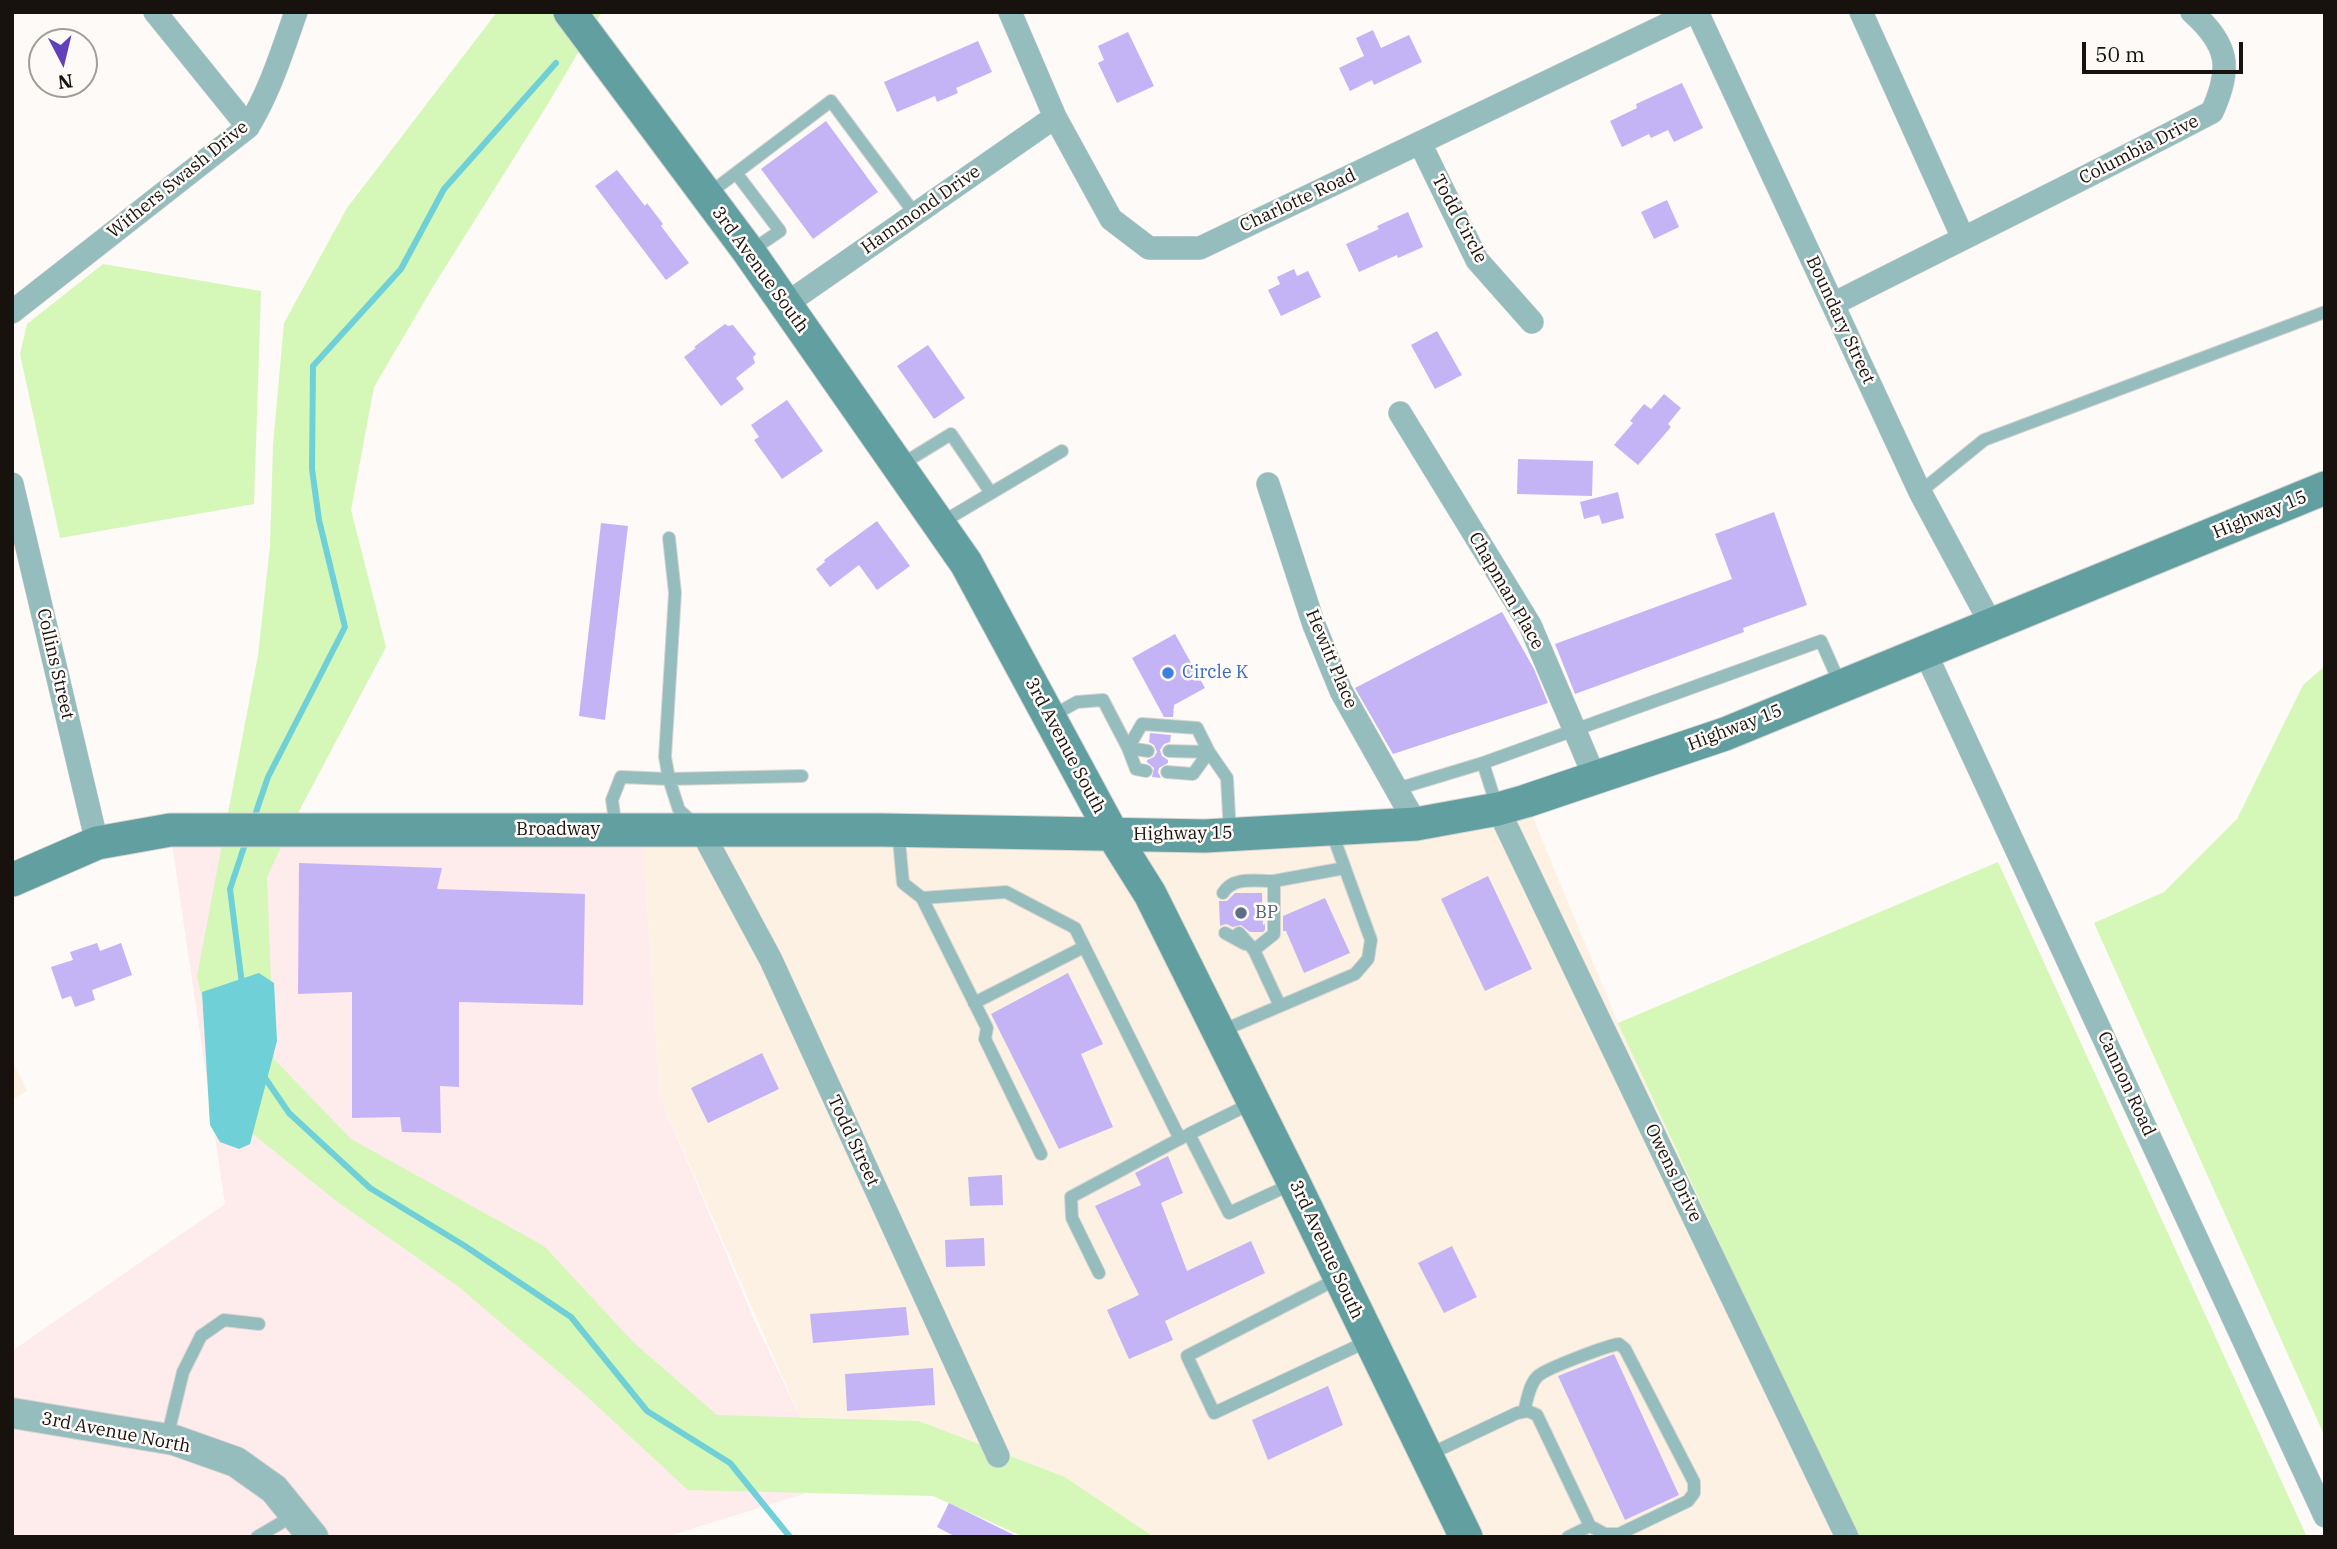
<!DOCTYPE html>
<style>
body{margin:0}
#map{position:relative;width:2337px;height:1549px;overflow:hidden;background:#fdfaf7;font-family:"IBM Plex Serif",serif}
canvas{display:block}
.frame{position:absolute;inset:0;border:14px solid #17120d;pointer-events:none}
.north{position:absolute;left:28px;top:28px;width:70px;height:70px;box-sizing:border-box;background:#fdfaf7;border:2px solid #a19d99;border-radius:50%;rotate:173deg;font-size:19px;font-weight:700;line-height:28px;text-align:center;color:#17120d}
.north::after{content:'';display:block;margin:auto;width:24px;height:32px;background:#6141b9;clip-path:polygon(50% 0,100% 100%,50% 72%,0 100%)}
.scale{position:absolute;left:2082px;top:42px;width:161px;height:32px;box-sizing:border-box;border:4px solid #17120d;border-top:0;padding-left:9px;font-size:21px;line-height:24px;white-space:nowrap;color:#17120d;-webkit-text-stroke:5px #fdfaf7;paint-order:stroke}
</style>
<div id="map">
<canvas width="2337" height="1549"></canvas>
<div class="frame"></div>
<div class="north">N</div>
<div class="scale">50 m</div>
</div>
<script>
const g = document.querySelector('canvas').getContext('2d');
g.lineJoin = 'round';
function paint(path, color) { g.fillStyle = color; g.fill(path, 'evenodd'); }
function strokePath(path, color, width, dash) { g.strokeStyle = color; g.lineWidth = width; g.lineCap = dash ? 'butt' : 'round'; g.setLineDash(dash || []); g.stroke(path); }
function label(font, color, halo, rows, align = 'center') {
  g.font = font + ' "IBM Plex Serif",serif'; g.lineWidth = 5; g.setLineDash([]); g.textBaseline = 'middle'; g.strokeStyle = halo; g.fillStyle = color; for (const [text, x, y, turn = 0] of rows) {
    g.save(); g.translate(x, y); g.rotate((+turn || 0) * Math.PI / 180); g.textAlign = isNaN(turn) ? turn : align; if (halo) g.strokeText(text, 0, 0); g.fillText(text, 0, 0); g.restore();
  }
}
paint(new Path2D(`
 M1526,801l92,222 237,514h-701l-89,-60 -146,-56 -119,-4 -140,-320 -18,-267 471,5z
 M12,1060l15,31 -15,9z`), '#fdf1e4');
paint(new Path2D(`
 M170,830h472l18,267 95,225 45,95 4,77 -139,43h-653v-186l213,-147z`), '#fdeceb');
paint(new Path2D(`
 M497,12h105l-56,95 -112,178 -60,102 -23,123 35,137 -97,183 -22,47 7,182 77,80 193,107 90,97 83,72 202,6 146,56 89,60h-130l-91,-41 -245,-6 -108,-100 -121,-103 -124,-87 -108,-87 -30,-137 61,-321 12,-109 3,-101 11,-122 63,-115z
 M103,264l158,27 -7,213 -194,34 -40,-184 7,-30z
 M2325,666v771l-231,-514 70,-31 73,-73 66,-134z
 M1998,862l309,675h-452l-237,-514z`), '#d5f7b8');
paint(new Path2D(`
 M259,973l15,10 3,58 -27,103 -11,5 -19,-7 -10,-17 -8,-133z`), '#6fd0d8');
strokePath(new Path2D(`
 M253,821l15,-44 77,-150 -26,-107 -7,-51 1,-103 88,-97 43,-80 112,-126
 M242,984l-12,-95 16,-48
 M263,1075l26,38 81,75 95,58 106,71 76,94 83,52 60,74`), '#6fd0d8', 6);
paint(new Path2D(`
 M1373,30l8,18 28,-13 13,27 -48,23 -2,-5 -22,11 -11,-23 25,-12 -8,-18z
 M1128,32l26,54 -37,17 -19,-40 6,-3 -6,-14z
 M978,41l14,31 -36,16 2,5 -21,9 -2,-6 -38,16 -13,-30z
 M1682,83l21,45 -29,14 -6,-12 -17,8 -2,-4 -27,13 -12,-26 27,-13 -1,-4z
 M826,121l52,71 -65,47 -52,-70z
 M617,170l28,36 2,-3 16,21 -2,2 28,37 -23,17 -71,-94z
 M1667,200l12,27 -25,12 -13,-27z
 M1408,212l15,35 -25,11 -1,-3 -38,17 -13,-28 33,-15 -2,-3z
 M1294,269l3,7 11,-5 13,26 -40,19 -13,-26 12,-6 -3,-7z
 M725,324l3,2 5,-1 23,29 -3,3 2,6 -19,15 8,11 -23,17 -37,-49 12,-9 -2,-1z
 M1437,331l25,44 -27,14 -24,-44z
 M928,345l37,53 -31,21 -37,-53z
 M1664,394l17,14 -13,16 3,3 -33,38 -24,-20 19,-22 -3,-2 14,-17 7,5z
 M787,400l36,51 -41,28 -28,-39 5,-3 -8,-12z
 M1518,459l75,2 -1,35 -75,-2z
 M1618,492l6,26 -22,6 -3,-9 -15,4 -4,-17z
 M1774,512l33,93 -64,23 1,4 -169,62 -20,-50 177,-65 -17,-45z
 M877,521l33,45 -33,24 -18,-25 -29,22 -14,-18 9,-7 -1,-2z
 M601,523l27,3 -23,194 -26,-4z
 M1502,612l32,57 14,34 -155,51 -38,-66z
 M1175,634l30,54 -31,17 -1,12h-9l-32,-59z
 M1150,733l21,2 -1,7 -6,2 -4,6 2,6 6,4v3l-9,5 -1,4 3,6 -9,-1 2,-9 -7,-6v-2l7,-3 3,-5 -3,-7 -5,-3z
 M299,863l143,5 -5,21 148,5 -2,111 -124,-3v85l-19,-1 1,47 -39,-1 -2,-15 -48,1v-126l-54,2z
 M1488,876l44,93 -47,22 -44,-92z
 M1235,893h27l1,32 2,-1v6l-2,2h-13l-9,-7 -8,2 -7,-3 -6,2 -1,-25h8z
 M1325,898l25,55 -46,20 -18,-42h-3v-15z
 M97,943l3,8 21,-8 11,32 -40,15 3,10 -20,7 -4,-11 -9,3 -11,-32 22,-7 -3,-8z
 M1068,973l35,71 -22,10 32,73 -54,22 -68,-135z
 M762,1053l17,36 -71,34 -17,-35z
 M1168,1156l15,37 -22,10 26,68 64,-30 14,32 -100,48 8,19 -44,19 -22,-49 32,-15 -44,-89 46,-21 -6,-12z
 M1002,1175l1,30 -33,1 -2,-29z
 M984,1238l1,28 -39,1 -1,-27z
 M1452,1246l25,51 -33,16 -26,-50z
 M906,1307l3,28 -96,8 -3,-29z
 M1614,1354l65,141 -54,25 -67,-144z
 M933,1368l2,37 -88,6 -2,-37z
 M1328,1386l15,39 -75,35 -16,-40z
 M949,1503l69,34h-62l-19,-10z`), '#c5b4f5');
const service = new Path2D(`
 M736,173l44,58 -31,21
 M707,195l124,-94 84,113
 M899,466l52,-32 40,59
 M1920,492l64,-52 341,-128
 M939,524l123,-73
 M669,538l6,55 -10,164 4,22 10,31 14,13
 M1050,717l27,-15 26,-2 25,48 20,3
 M1146,771l-10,-2 -8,-21 14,-24 55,4 12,24 18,26 3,56
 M1167,772l26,2 16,-22 -40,-1
 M1397,789l86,-26
 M1497,807l-14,-44 338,-122 20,45
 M616,828l-4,-28 9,-23 48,2 133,-3
 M898,830l5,53 19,15
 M1223,893c10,-17 33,-12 51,-12
 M1225,933l20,11
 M1239,933l15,17 26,56
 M1254,950l20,-16v-53l71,-13
 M974,1003l110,-56
 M1219,1032l136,-58 13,-15 3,-19 -40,-110
 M1252,1103l-63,31 40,79 65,-30
 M1041,1154l-56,-115 2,-11 -65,-130 84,-6 69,36 105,211
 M1099,1273l-27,-55 -1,-21 114,-61
 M1339,1278l-152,78 27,57 154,-72
 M1524,1412c3,-11 5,-28 14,-36 9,-8 68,-30 81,-32l6,5 69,133v11l-6,8 -69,33h-14l-15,-8
 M167,1438l16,-66 18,-36 23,-16 35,4
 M1426,1456l91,-43 11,-2 9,4 53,111 -22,11
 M257,1537l39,-23`);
const minor = new Path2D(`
 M155,12l93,115
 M1010,12l45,105 56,102 38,29h51l493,-236
 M1697,12l223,480 71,132
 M1861,12l102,226
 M1420,143l57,117 55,62
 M786,304l269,-187
 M1833,304c126,-64 253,-126 379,-192 20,-44 17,-67 -20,-100
 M12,312l236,-185c22,-36 34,-75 48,-115
 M1400,413l130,212 65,153
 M12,484l85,359
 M1268,484l46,141 27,66 75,133
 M1925,652l400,864
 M1498,809l349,728
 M701,830l70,130 227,496`);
const tertiary = new Path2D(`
 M12,1413l162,27 62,22 38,27 39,48`);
const secondary = new Path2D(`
 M570,12l179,240 217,311 147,272 37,59 144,289 172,354
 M12,880l85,-37 73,-13h711l324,6 211,-12 82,-15 28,-8 199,-67 600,-246`);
strokePath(service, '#d8d5d2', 14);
strokePath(minor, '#d8d5d2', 24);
strokePath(tertiary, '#d8d5d2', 32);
strokePath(secondary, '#d8d5d2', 35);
strokePath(service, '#96bdbe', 12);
strokePath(minor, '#96bdbe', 23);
strokePath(tertiary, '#96bdbe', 30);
strokePath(secondary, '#629fa0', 33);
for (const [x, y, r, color] of [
 [1168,673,7,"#3f7fe0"],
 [1241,913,7,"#5c6f8a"]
]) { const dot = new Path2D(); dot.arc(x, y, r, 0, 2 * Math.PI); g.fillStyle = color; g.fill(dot); strokePath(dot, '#fdfaf7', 2.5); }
label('18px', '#17120d', '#fdfaf7', [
 ["Columbia Drive",2139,150,-27],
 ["Withers Swash Drive",178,180,-39],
 ["Charlotte Road",1298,201,-25],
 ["Hammond Drive",921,210,-35],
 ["Todd Circle",1459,219,62],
 ["3rd Avenue South",760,270,54],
 ["Boundary Street",1840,320,65],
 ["Highway 15",2260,515,-22],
 ["Chapman Place",1506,591,60],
 ["Hewitt Place",1331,659,67],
 ["Collins Street",55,664,77],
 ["Highway 15",1735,728,-21],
 ["3rd Avenue South",1065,746,62],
 ["Broadway",558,830],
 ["Highway 15",1183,834,-1],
 ["Cannon Road",2126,1084,65],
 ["Todd Street",853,1141,65],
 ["Owens Drive",1673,1173,64],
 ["3rd Avenue South",1326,1250,65],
 ["3rd Avenue North",116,1433,11]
]);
label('18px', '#366cbe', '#fdfaf7', [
 ["Circle K",1182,673]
], 'left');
label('18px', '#4e5e75', '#fdfaf7', [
 ["BP",1255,913]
], 'left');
</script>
